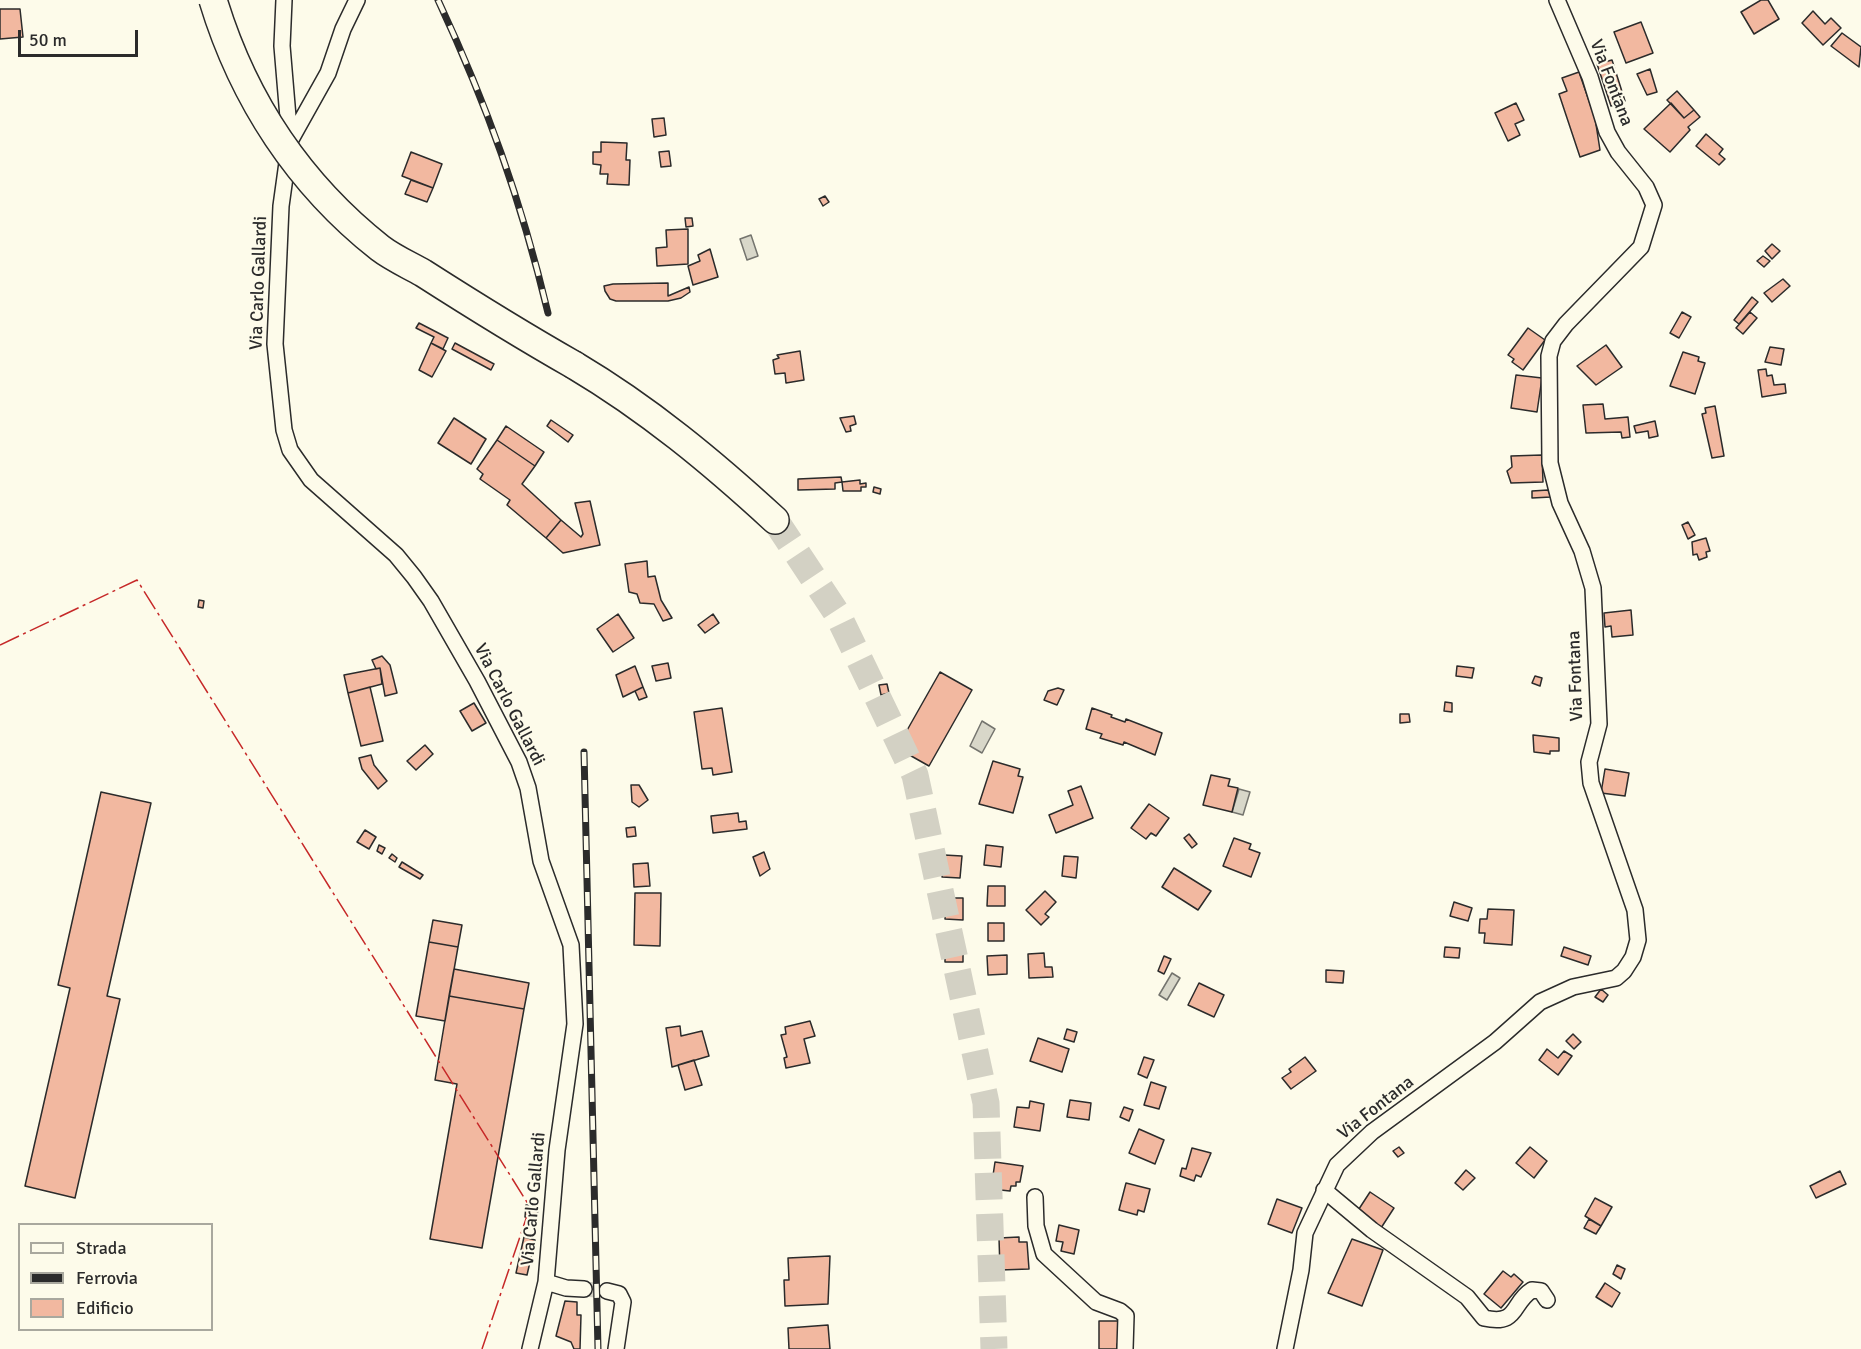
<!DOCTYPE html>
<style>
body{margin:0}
#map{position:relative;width:1861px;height:1349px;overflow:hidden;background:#fdfbea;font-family:Signika,sans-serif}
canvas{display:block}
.legend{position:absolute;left:18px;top:1223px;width:195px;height:108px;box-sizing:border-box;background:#fdfbea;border:2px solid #a9a89e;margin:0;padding:8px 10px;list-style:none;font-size:18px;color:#2b2b2b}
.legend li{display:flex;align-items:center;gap:12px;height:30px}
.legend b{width:30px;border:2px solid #a9a89e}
.scale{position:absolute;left:18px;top:30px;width:120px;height:27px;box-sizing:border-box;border:3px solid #2b2b2b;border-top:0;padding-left:8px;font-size:18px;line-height:21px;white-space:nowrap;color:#2b2b2b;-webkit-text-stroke:4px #fdfbea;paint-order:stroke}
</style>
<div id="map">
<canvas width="1861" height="1349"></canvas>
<ul class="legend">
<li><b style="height:8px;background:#fdfbea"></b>Strada</li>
<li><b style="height:8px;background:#2b2b2b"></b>Ferrovia</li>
<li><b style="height:16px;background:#f2b8a0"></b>Edificio</li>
</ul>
<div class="scale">50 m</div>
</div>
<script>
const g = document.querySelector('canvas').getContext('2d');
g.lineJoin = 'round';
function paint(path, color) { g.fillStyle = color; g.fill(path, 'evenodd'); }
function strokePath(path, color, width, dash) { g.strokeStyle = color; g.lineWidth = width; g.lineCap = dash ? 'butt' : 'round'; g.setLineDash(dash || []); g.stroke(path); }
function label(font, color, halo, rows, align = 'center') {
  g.font = font + ' Signika,sans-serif'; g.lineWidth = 4.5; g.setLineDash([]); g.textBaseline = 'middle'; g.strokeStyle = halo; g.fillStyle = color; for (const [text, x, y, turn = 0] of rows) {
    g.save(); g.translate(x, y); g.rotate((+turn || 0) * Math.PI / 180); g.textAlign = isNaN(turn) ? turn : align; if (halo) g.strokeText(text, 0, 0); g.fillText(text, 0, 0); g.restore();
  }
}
const water = new Path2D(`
 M751,235l7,21 -11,4 -7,-21z
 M982,721l13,8 -13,24 -12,-7z
 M1239,789l11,3 -7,23 -11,-3z
 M1172,973l8,5 -13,22 -8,-5z`);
paint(water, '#d8d7c9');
strokePath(water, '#74746e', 1.5);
const building = new Path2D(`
 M1761,0h7l11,19 -25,15 -13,-22z
 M0,9h20l3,28 -23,2z
 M1813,11l12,13 6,-6 10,10 -18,17 -21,-22z
 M1641,22l12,31 -27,10 -12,-31z
 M1842,33l19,14 -2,20 -28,-21z
 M1612,60l13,41 -14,5 -14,-42z
 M1650,69l7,23 -10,3 -10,-21z
 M1579,72l16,46 5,32 -20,7 -21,-63 8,-3 -5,-13z
 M1677,91l17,19 -10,8 -17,-18z
 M1516,103l8,17 -9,4 5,11 -12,6 -13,-28z
 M1671,103l13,15 10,-8 6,7 -12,10 2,3 -20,22 -26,-23z
 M664,118l2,17 -12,2 -2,-18z
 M1706,134l17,15 -4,5 6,5 -6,6 -23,-19z
 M601,142l26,1 -1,17h4l-1,25 -22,-1 1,-10h-8l1,-9 -8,-1v-12h8z
 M669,151l2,15 -10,1 -2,-15z
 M411,152l31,12 -9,24 -31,-12z
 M411,180l22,8 -6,14 -22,-8z
 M825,196l4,6 -6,4 -4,-7z
 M685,218h7l1,8 -7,1z
 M688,229v35l-31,2 -1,-18 11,-1 -1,-17z
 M1772,244l8,7 -8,8 -7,-8z
 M710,249l8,28 -25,8 -5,-19 12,-5 -2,-6z
 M1763,256l7,5 -6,6 -7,-6z
 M1783,279l7,7 -18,16 -8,-9z
 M668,283v13l21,-9 1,5 -9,6 -13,3h-52l-6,-2 -5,-8 -1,-5 9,-2z
 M1752,297l6,5 -19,22 -5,-4z
 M1682,312l9,5 -12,21 -9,-5z
 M1750,312l7,6 -14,16 -7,-6z
 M419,323l29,15 -5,11 -12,-6 3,-6 -18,-9z
 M1528,328l17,12 -22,30 -11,-8 2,-3 -6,-4z
 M431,343l15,8 -14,26 -13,-7z
 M455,343l39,21 -3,6 -39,-21z
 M1606,345l16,22 -26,18 -19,-19z
 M1770,347l14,2 -3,16 -16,-3z
 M800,351l4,29 -18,3 -1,-10 -10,1 -2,-14 6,-2 -2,-3z
 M1683,352l16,5 -1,4 7,2 -10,31 -25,-8z
 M1766,369l1,7 5,-1 2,10 11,-1 1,9 -24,4 -4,-27z
 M1516,375l26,3 -5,34 -26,-4z
 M1603,404l2,15 23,-2 2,20 -8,1 -1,-6 -35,1 -3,-28z
 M1715,406l9,50 -12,2 -10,-44 4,-1 -1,-5z
 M854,416l2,8 -6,2 1,5 -5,1 -6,-14z
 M454,418l32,21 -15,25 -33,-21z
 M551,420l22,15 -5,7 -21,-16z
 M1655,421l3,15 -9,2 -1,-7 -12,2 -2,-7z
 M506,426l38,26 -9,14 -38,-26z
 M497,440l38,26 -13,18 39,36 -15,18 -39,-33 3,-5 -30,-21 3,-5 -6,-5z
 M1542,455l1,27 -32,1 -4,-12 5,-4 -1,-11z
 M841,477l1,5 -7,1v6l-37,1v-11z
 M860,480v4l6,-1v4h-5v4h-18l-1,-9z
 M874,487l7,2 -1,5 -7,-2z
 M1548,490l3,7 -19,1v-7z
 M590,501l10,44 -37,8 -17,-15 15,-18 20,17 2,-3 -8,-31z
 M1688,522l7,13 -7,4 -6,-14z
 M1706,538l4,13 -4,1 1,5 -8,3 -2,-6 -4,1 -1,-13z
 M647,561l1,16 7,-1 6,24 11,18 -9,3 -9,-17 -14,-1 -3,-9 -8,-2 -4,-28z
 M199,600l5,1 -1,7 -5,-1z
 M1631,610l2,25 -21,2 -1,-11 -6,1 -1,-14z
 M618,614l16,24 -21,14 -16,-23z
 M713,614l6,9 -14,10 -7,-8z
 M382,656l8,9 7,28 -12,3 -5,-28 -4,1 -4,-9z
 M668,663l3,15 -15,3 -4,-15z
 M635,666l8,21 -20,10 -7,-22z
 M1457,666l17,2 -2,10 -16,-2z
 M380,668l2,16 -34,9 -4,-18z
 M940,672l32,18 -43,76 -32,-18z
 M1535,676l7,2 -2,8 -8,-3z
 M887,684l2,9 -8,2 -2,-10z
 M370,687l13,54 -22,5 -13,-53z
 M643,687l4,10 -8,3 -4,-9z
 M1058,688l6,2 -7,15 -13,-5 4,-9z
 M1445,702l7,1v9l-8,-1z
 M474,703l12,20 -14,8 -12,-20z
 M722,708l10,64 -19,3 -1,-7 -10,1 -8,-57z
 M1092,708l20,7 -1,2 14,5 1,-3 36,14 -7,22 -31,-13 -1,3 -23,-7 2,-4 -16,-5z
 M1400,714h9l1,8 -10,1z
 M1533,735l26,3v13h-9v3l-16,-2z
 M425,745l8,9 -17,16 -9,-9z
 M371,755l3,10 13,16 -9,8 -16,-20 -3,-11z
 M993,761l27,8 -2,7 5,1 -10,36 -34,-9z
 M1605,769l24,4 -4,23 -24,-3z
 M1211,775l19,4 -2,7 10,2 -6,24 -29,-7z
 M631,785h8l9,15 -9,7 -7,-5z
 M1081,786l12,32 -37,15 -7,-18 24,-10 -5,-14z
 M101,792l50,11 -44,193 13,3 -45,199 -50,-12 45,-198 -12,-3z
 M1149,804l20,14 -13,18 -5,-3 -5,6 -15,-11z
 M738,813l1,9 7,-1 1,8 -34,4 -2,-17z
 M635,827l1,9 -9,1 -1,-9z
 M365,830l11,7 -7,12 -12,-7z
 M1189,834l8,10 -5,4 -8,-10z
 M1234,838l17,6 -2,5 11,4 -9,24 -28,-11z
 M379,845l6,3 -3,6 -5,-3z
 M986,845l17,2 -2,20 -17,-2z
 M764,852l6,17 -10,7 -7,-19z
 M392,854l5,4 -2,4 -6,-4z
 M944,855l18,1 -2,22 -18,-1z
 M1064,856l14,1 -2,21 -14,-2z
 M402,862l21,13 -3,4 -21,-12z
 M648,863l2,23 -16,1 -1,-23z
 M1174,868l37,23 -13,19 -36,-23z
 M988,886h17v20h-18z
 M1045,891l11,11 -11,12 4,3 -8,8 -15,-15z
 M635,893h26l-1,53 -26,-1z
 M946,898h17v22l-18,-1z
 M1454,902l18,6 -4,13 -18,-5z
 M1488,909l26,1 -2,35 -28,-2 1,-10h-6l1,-14h7z
 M433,920l29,5 -4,22 -29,-5z
 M988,923h16v18h-16z
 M945,939h18v23h-18z
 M429,942l29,5 -13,74 -29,-5z
 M1445,947l15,1 -1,10 -15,-1z
 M1564,947l27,9 -3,9 -27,-9z
 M1044,953l1,14h7l1,10 -24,1 -1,-24z
 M1007,955v19l-19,1 -1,-19z
 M1164,956l7,3 -7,15 -6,-3z
 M454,969l75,14 -5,26 -75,-13z
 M1326,970l18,1 -1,12 -17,-1z
 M1199,983l25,12 -10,22 -26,-12z
 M1601,989l7,6 -5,7 -8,-5z
 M449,996l75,13 -42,239 -52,-9 27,-155 -22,-4z
 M810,1021l5,15 -11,3 6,24 -24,5 -2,-10 3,-1 -6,-22 5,-1 -1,-7z
 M680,1026l1,10 21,-5 7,25 -37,11 -6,-39z
 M1067,1029l10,3 -3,10 -10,-3z
 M1573,1034l8,8 -7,7 -8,-8z
 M1038,1038l31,11 -7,23 -32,-11z
 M1547,1049l11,9 6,-7 8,5 -14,19 -19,-15z
 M1144,1057l10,3 -7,18 -9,-4z
 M1305,1057l11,14 -25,18 -9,-11 9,-6 -2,-3z
 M694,1060l8,25 -17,5 -7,-25z
 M1151,1082l15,5 -7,22 -15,-4z
 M1070,1100l21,3 -2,17 -22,-3z
 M1030,1101l14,3 -4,27 -26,-4 3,-20 12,1z
 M1124,1107l9,3 -4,11 -9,-4z
 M1139,1129l25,11 -9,24 -26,-11z
 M1399,1147l5,6 -6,4 -5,-6z
 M1530,1147l17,14 -13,17 -18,-15z
 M1192,1148l19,5 -10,24 -5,-2 -2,6 -14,-5 2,-8 4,1z
 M995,1162l28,4 -3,16h-4v4h-5l-1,5 -19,-2z
 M1466,1170l9,8 -12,12 -8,-7z
 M1840,1171l6,13 -30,14 -6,-12z
 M1126,1183l24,6 -6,23 -6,-2 -1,5 -18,-5z
 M1370,1192l24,16 -13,20 -24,-16z
 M1595,1198l17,9 -11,19 -16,-10z
 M1277,1199l25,9 -10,25 -24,-9z
 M526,1205l12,1 -1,12 -12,-1z
 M1589,1219l12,7 -5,8 -12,-6z
 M1059,1225l20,5 -5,24 -13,-3 2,-9 -7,-1z
 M524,1237l11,3 -8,35 -11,-2z
 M1019,1237v5h8l2,27 -29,1 -1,-32z
 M1352,1239l31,11 -21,56 -34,-13z
 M830,1256l-2,48 -43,2 -1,-26h5l-1,-22z
 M1617,1265l8,4 -4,10 -8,-5z
 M1503,1271l8,6 3,-3 9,8 -22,26 -17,-14z
 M1605,1283l15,10 -8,14 -16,-10z
 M565,1301l12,1v13h4l-1,34h-6l-3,-7 -15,-6z
 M1099,1321h25v23h-7v5h-18z
 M828,1325l2,24h-41l-1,-21z`);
paint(building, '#f2b8a0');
strokePath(building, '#2b2b2b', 1.5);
strokePath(new Path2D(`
 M584,1289l23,2`), '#d3d1c4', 15, [15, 8]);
strokePath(new Path2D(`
 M775,520l63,95 77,160 71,328 8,246`), '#d3d1c4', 27, [27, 14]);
const minor = new Path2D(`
 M284,0l-2,46 8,95 -9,65 -6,138 9,86 6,20 21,30 85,75 18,22 17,24 46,80 42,81 9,26 13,73 30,84 4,79 -18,126 -11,132 -16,67
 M290,141l38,-68 15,-44 14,-29
 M1324,1190l48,40 95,67 17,21c35,8 27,-15 48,-28l9,1 6,9
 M1035,1197l1,29 8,28 52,48 24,9 6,5 -1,33
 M546,1282l20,6 18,1
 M607,1291l12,3 4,8 -7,47
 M1285,1349l16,-79 4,-37 32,-68 35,-33 123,-90 45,-40 33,-15 43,-9 8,-7 9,-14 5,-17 -3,-30 -44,-127 -2,-21 10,-38 -6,-136 -11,-37 -22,-48 -10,-40 -1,-107 4,-15 13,-17 75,-77 13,-42 -8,-18 -28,-35 -11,-20 -17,-55 -33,-77`);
const motorway = new Path2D(`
 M574,365c74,44 138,97 201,155`);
strokePath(minor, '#2b2b2b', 18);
strokePath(motorway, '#2b2b2b', 30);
strokePath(minor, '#fdfbea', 15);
strokePath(motorway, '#fdfbea', 27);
const rail = new Path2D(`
 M438,0c49,105 83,200 110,313
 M584,752l14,597`);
strokePath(rail, '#2b2b2b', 7);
strokePath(rail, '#fdfbea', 4.5, [14]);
const motorwayBridge = new Path2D(`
 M213,0c30,99 86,184 167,248 13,10 29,17 43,25 50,32 100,63 151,92`);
strokePath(motorwayBridge, '#2b2b2b', 30, []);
strokePath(motorwayBridge, '#fdfbea', 27);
strokePath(new Path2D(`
 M0,645l137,-65 393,627 -48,142`), '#c62828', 1.5, [21, 4.5, 3, 4.5]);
label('18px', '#2b2b2b', '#fdfbea', [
 ["Via Fontana",1611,83,69],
 ["Via Carlo Gallardi",259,283,-88],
 ["Via Fontana",1576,676,-92],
 ["Via Carlo Gallardi",509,705,63],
 ["Via Fontana",1376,1108,-38],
 ["Via Carlo Gallardi",534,1199,-85]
]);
</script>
